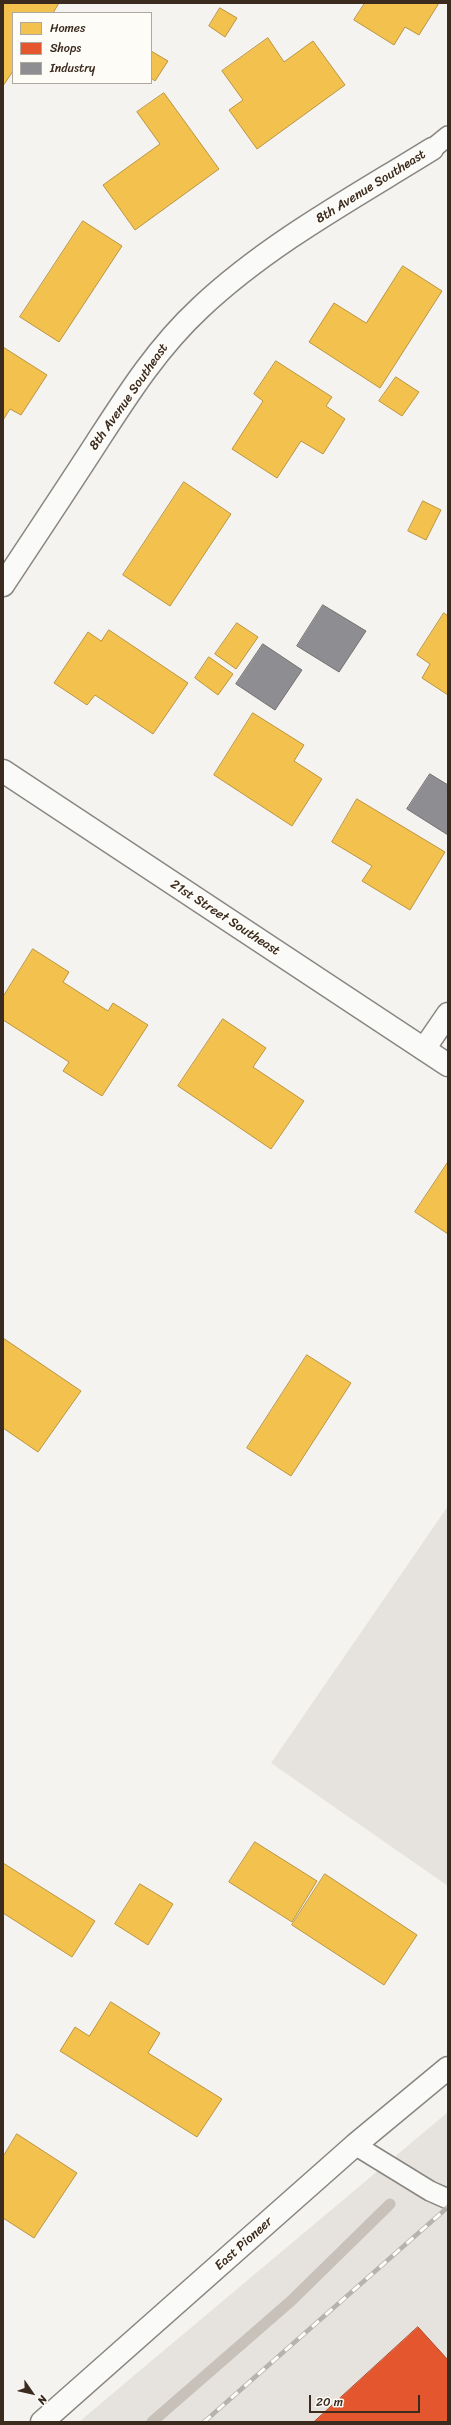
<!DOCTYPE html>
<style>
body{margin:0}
#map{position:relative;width:451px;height:2425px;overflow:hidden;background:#f4f3ef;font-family:Sriracha,sans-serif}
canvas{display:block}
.frame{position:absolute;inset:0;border:4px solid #3b2a1e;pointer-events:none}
.legend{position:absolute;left:12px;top:12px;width:140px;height:72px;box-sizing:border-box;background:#fdfcf7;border:1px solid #afa8a0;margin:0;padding:5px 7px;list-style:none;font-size:12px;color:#3b2a1e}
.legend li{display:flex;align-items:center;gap:8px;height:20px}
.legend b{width:20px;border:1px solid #afa8a0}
.north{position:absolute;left:12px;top:2373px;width:40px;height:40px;-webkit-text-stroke:3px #fdfcf7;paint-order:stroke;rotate:124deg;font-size:11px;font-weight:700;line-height:16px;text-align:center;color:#3b2a1e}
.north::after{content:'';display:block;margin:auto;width:14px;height:18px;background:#3b2a1e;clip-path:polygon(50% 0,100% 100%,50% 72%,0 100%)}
.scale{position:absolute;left:309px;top:2395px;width:111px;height:18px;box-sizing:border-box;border:2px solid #3b2a1e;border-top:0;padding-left:5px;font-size:12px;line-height:14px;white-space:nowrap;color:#3b2a1e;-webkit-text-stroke:3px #fdfcf7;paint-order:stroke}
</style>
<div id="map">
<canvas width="451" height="2425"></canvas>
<div class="frame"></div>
<ul class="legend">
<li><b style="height:11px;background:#f2c14e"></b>Homes</li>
<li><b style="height:11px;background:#e4572e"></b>Shops</li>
<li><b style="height:11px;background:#8d8d92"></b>Industry</li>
</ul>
<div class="north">N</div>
<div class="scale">20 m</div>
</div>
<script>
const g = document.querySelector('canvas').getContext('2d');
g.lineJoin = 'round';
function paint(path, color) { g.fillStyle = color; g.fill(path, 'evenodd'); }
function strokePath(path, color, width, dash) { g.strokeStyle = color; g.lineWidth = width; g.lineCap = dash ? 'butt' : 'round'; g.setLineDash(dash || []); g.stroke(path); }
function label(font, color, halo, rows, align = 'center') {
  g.font = font + ' Sriracha,sans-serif'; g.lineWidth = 4; g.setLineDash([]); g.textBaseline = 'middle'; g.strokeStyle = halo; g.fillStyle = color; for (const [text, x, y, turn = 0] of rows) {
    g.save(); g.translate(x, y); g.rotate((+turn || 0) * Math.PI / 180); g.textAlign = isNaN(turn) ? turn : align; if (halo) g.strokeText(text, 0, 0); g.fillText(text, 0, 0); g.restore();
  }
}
paint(new Path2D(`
 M448,1506v380l-177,-123z
 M448,2112v310h-369l52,-44z`), '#e6e3de');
const homes = new Path2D(`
 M3,3h56l-6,10h-40v58l-10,15z
 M365,3h74l-20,32 -14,-8 -11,18 -40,-25z
 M220,8l17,10 -12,19 -16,-11z
 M268,38l16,24 29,-21 32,44 -88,64 -28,-39 14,-10 -21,-29z
 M151,51l17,10 -13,20 -4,-3z
 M164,93l55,76 -84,61 -32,-45 57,-41 -23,-32z
 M83,221l39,25 -63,96 -39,-25z
 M403,266l39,25 -62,97 -71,-46 25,-39 32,20z
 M3,347l44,28 -26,40 -11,-6 -7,11z
 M276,361l56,36 -6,9 19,13 -22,35 -22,-13 -24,37 -45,-29 31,-48 -9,-7z
 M396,377l23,15 -17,24 -23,-15z
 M184,482l47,32 -61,92 -47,-31z
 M423,501l18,9 -15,30 -18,-9z
 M444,613l4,3v79l-26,-17 8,-14 -13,-9z
 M237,623l21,14 -22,32 -21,-15z
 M109,630l79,53 -35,51 -58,-39 -8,10 -33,-22 34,-51 13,9z
 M209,657l24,17 -15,21 -23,-17z
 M253,713l51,32 -10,16 28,18 -30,47 -78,-51z
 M357,799l88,53 -35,58 -48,-29 10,-15 -40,-24z
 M33,949l36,23 -6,10 45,29 5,-8 35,22 -46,71 -39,-25 6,-9 -66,-42v-23z
 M223,1019l43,29 -13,19 51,34 -33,48 -93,-63z
 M448,1162v72l-33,-22z
 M3,1338l78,53 -43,61 -35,-24z
 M307,1355l44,28 -60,93 -44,-28z
 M255,1842l62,39 -25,41 -63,-40z
 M3,1863l92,58 -23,36 -69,-44z
 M325,1874l92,61 -33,50 -92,-60z
 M140,1884l33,20 -25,41 -33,-21z
 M111,2002l49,31 -12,20 74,46 -25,38 -137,-86 15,-24 14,9z
 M17,2134l60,39 -43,65 -31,-20v-61z`);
paint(homes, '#f2c14e');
strokePath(homes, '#bb9440', 1);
const shops = new Path2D(`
 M418,2327l30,33v62h-134z`);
paint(shops, '#e4572e');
strokePath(shops, '#b14a29', 1);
const industry = new Path2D(`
 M323,605l43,26 -27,41 -42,-26z
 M263,644l39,26 -27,40 -39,-26z
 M430,774l18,11v50l-41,-26z`);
paint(industry, '#8d8d92');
strokePath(industry, '#746f6f', 1);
strokePath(new Path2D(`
 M152,2422l139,-121 99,-97`), '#c7c1ba', 11);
const service = new Path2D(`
 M432,149l16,-13
 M355,2145l75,46 18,8`);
const minor = new Path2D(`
 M3,585c31,-47 63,-95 94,-143 31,-48 61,-95 103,-134 68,-64 153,-110 232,-159
 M3,771l445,294`);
const tertiary = new Path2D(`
 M424,1049l24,-35
 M42,2422l313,-277 93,-77`);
strokePath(service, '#898681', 22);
strokePath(minor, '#898681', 25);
strokePath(tertiary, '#898681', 25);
strokePath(service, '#fafaf8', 19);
strokePath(minor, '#fafaf8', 22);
strokePath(tertiary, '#fafaf8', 22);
const rail = new Path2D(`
 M204,2422l244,-215`);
strokePath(rail, '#b5b3b0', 4.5);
strokePath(rail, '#fdfcf7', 3, [9]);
label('13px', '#3b2a1e', '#fdfcf7', [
 ["8th Avenue Southeast",371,187,-32],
 ["8th Avenue Southeast",129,397,-55],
 ["21st Street Southeast",225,918,33],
 ["East Pioneer",244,2244,-42]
]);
</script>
